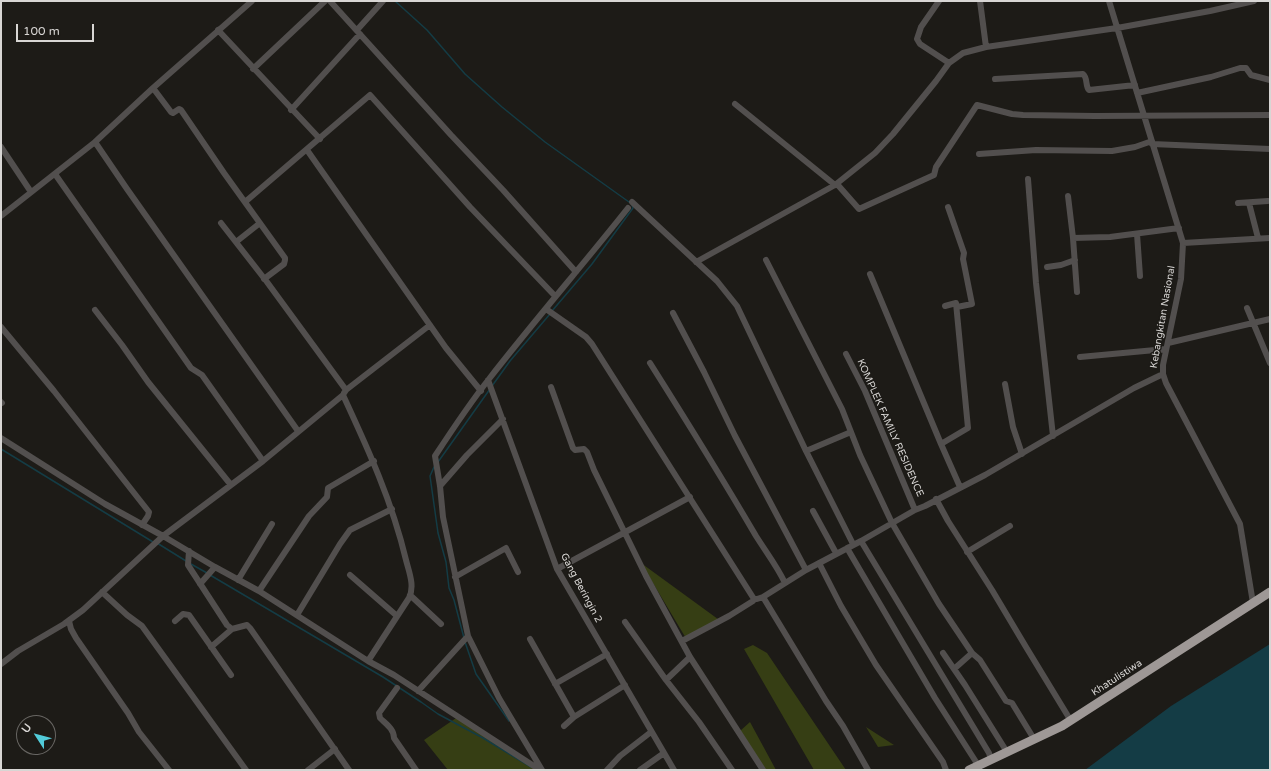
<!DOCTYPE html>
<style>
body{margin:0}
#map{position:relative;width:1271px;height:771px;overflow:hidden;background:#1d1b17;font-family:"Varela Round",sans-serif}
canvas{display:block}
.frame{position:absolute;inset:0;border:2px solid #d8d6d4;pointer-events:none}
.north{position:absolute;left:16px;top:715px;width:40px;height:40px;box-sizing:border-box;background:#1d1b17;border:1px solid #686663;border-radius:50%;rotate:306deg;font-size:11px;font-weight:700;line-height:16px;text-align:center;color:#d8d6d4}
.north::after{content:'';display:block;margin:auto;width:14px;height:18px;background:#52cbd9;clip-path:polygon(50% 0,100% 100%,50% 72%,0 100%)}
.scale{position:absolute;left:16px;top:24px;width:78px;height:18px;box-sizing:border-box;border:2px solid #d8d6d4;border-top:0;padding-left:5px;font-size:12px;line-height:14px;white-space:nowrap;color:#d8d6d4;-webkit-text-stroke:3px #1d1b17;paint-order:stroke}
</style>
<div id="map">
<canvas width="1271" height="771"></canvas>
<div class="frame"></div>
<div class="north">U</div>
<div class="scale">100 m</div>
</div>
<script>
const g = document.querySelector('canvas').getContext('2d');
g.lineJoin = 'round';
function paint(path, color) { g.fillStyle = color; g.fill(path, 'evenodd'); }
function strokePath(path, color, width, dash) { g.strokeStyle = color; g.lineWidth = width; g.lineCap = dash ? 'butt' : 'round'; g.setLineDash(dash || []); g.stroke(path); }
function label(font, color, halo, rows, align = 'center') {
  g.font = font + ' "Varela Round",sans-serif'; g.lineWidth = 3; g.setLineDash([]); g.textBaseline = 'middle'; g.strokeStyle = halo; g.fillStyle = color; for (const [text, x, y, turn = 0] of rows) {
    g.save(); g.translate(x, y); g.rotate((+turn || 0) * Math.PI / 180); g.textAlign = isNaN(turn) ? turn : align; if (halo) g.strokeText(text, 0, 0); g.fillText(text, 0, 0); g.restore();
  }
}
paint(new Path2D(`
 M641,563l81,59 -35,18z
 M753,645l14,8 79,117h-32l-70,-121z
 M459,716l82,54h-93l-24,-30z
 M750,722l26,48h-13l-23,-39z
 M866,727l28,18 -16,2z`), '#363e14');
paint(new Path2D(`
 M1270,644v126h-185l86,-64z`), '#143c45');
strokePath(new Path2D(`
 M395,1l32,29 38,44 37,33 43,35 84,60
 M552,311l40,-47 41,-56 -1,-3
 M492,386l18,-25 40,-47
 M1,449l152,93
 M438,462l52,-73
 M434,467l-4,9 8,57 8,29 3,26 5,12 10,38
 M157,543l29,18
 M191,564l16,9
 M210,575l173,102 38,25 17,12 45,24 48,29
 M465,642l11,32 33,47`), '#143c45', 1.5);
strokePath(new Path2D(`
 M330,1l121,134 52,55 73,82
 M939,1l-18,26 -4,12 3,5 29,19
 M980,1l6,46
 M1109,1l74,242 -2,36 -18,86v9l3,9 74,141 13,79
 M218,30l102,109
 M357,30l26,-29
 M253,69l72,-68
 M995,79l88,-5c5,4 2,12 6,16l46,-5
 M153,88l18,24 2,1 6,-4 2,1 43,63 61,85v2l-1,4 -20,15
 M1137,93l74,-16 29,-9h6l5,7 19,5
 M735,104l100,81
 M291,110l69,-76
 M95,142l32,47 171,242
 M1152,144l118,5
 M1,147l30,45
 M307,150l139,198 35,43
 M979,154l57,-4 76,1 23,-4 17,-6
 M55,174l136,194 11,7 61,86
 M1028,179l8,104 17,153
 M837,184l22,25 75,-34 2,-8 41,-62 35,9 11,1 72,1 175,-1
 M1068,196l5,42 4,54
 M245,202l125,-107 100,112 85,89
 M632,202l85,79 20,25 69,145 47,93
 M1238,203l30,-2
 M1249,203l9,35
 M948,207l16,46 -1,6 9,45 -15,3
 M1,216l94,-74 58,-54 99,-87
 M221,223l46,59 79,108
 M1137,234l3,42
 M1073,238l37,-1 69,-9
 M236,242l24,-19
 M1183,243l87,-5
 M766,260l76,149 18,46 32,68 47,81 33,49 8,7 26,41 6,2 22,36
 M696,262l139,-77 40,-32 18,-19 43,-53 13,-18 14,-10 23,-6 131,-19 93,-17 44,-10
 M1047,267l14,-2 14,-5
 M870,274l71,170
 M945,306l11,-3 12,125 -27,16 19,43
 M1247,308l23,55
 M546,309l40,28 6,7 162,255
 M95,310l27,35 26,37 83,103
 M673,313l31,59 31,64 71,134
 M1,327l53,64 95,121 -1,4 -6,9
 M1168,343l102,-24
 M846,354l19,37 50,119
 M1080,357l86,-8
 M650,363c36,57 72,115 106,173 10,16 21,30 29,47
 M488,380l69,189 117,201
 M1005,384l8,43 9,27
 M551,387l22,61 2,2 9,-1 3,3 7,18 52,106 44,81 73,113
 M344,393l2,-3 84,-65
 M1,402l1,1
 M1,438l104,66 58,32 52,31 44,24 109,70 26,14 146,95
 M806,451l45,-19
 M440,486l27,-31 36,-36
 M936,499l12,22 44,69 34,57 45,74
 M813,511l23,42
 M861,541l128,212 2,6
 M847,548l88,150 43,67
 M189,551l-1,14 39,60 5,4 15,-4 3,3 99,142
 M967,552l43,-26
 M819,563l22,43 35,59 67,97 3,8
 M557,569l133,-72
 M350,575l47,41
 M455,577l51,-29 12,24
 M238,580l34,-56
 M200,584l15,-17
 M259,591l50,-75 18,-19 1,-9 46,-27
 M102,592l25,23 15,11 104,144
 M410,595l31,29
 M763,597l63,104 17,25 25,44
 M297,615l43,-71 10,-14 42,-21
 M69,621l2,8 5,9 52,75 11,19 30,38
 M175,621l8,-7 6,1 42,60
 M625,622l41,58 33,42 33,48
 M468,636l-25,-119 -3,-31 -5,-30c17,-26 35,-53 54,-77 45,-58 93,-113 139,-171
 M530,639l44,78
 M682,641l47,-25 24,-15 1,-2h3l6,-2 43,-27 55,-29 54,-31 10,-4 60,-31 149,-87 29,-14
 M211,647l21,-18
 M943,653l22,32 42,67
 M1,664l17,-13 46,-27 19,-14 80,-74 100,-75 80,-66c25,54 49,106 63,165 3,12 9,26 3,38l-41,63
 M954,669l18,-16
 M666,680l24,-23
 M555,684l52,-30
 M397,688l-18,25 1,5c6,6 14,11 14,20l22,32
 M418,691l50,-55 31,62 43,72
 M564,726l10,-9 51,-32
 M308,770l27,-21
 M607,770l13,-14 31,-24
 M640,770l24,-17`), '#524f4e', 6);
strokePath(new Path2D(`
 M969,770l93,-44 208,-134`), '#9e9896', 9);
label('10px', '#d8d6d4', '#1d1b17', [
 ["Kebangkitan Nasional",1163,317,-80],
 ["KOMPLEK FAMILY RESIDENCE",890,428,66],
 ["Gang Beringin 2",581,588,62],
 ["Khatulistiwa",1117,678,-33]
]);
</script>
